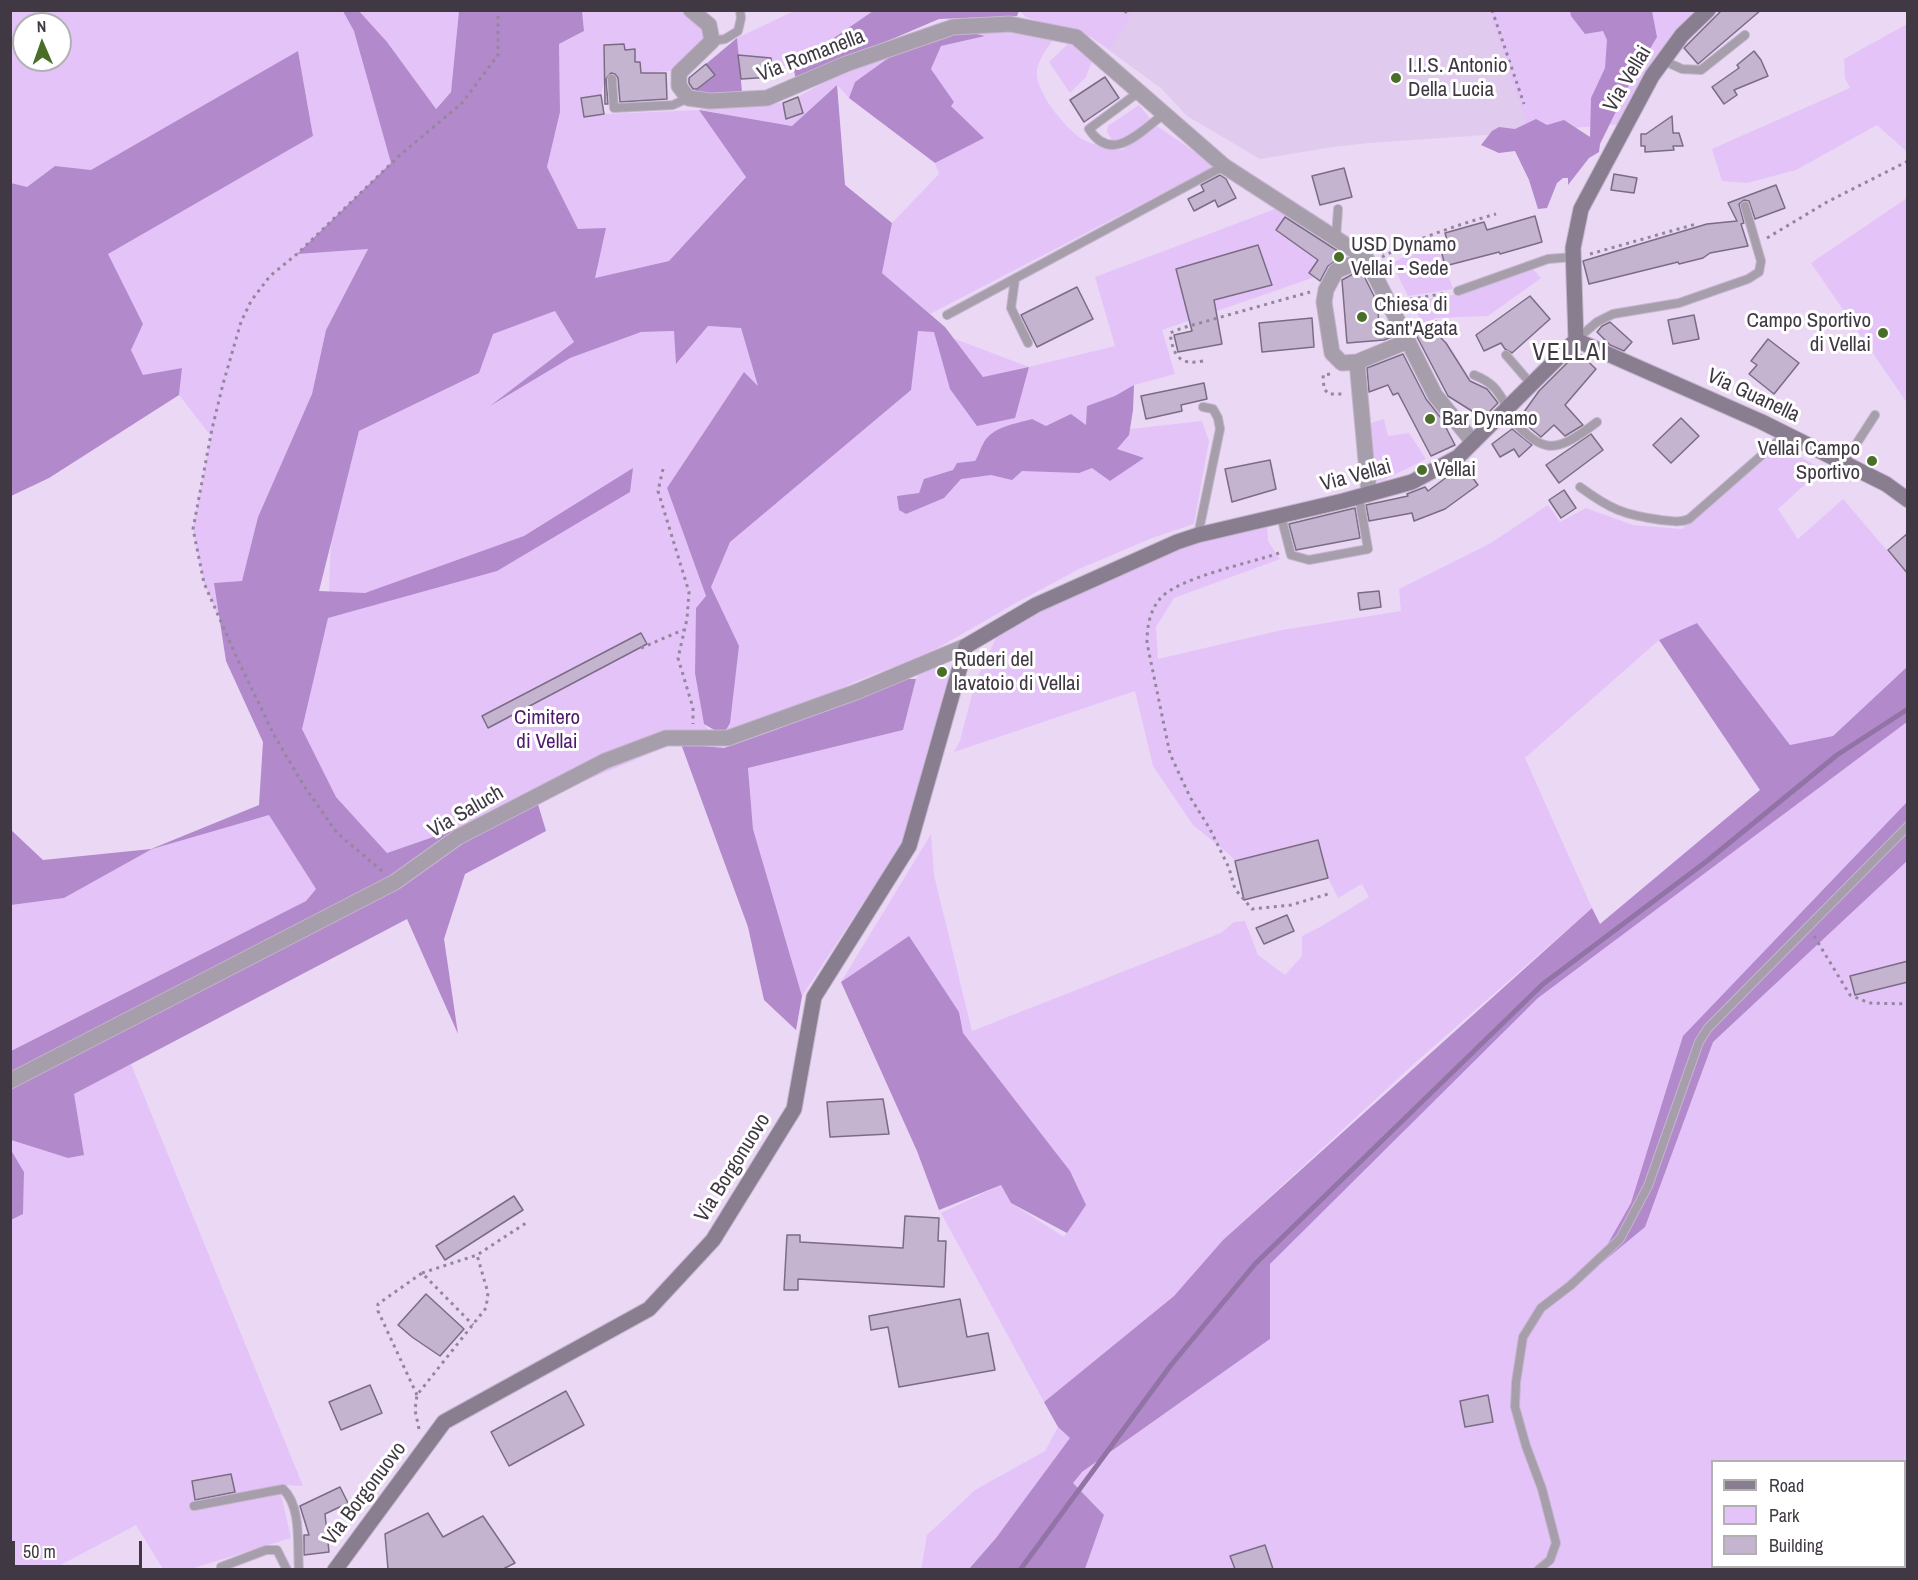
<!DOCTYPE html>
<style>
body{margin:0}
#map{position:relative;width:1918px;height:1580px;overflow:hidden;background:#ead8f5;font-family:"Archivo Narrow",sans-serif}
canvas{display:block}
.frame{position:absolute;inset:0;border:12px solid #403944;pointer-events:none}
.legend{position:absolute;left:1711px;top:1460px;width:195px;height:108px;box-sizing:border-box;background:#fff;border:2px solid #b3b0b4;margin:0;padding:8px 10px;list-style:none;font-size:18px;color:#403944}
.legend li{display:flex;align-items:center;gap:12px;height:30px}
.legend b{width:30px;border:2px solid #b3b0b4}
.north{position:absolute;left:12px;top:12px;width:60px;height:60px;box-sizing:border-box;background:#fff;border:2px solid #b3b0b4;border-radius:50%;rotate:358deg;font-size:16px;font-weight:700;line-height:24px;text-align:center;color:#403944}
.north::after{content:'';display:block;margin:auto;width:21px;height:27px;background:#496e27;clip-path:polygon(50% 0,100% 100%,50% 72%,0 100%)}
.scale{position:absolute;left:12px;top:1541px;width:130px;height:27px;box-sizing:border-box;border:3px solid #403944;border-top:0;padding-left:8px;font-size:18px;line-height:21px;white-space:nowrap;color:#403944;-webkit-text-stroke:4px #fff;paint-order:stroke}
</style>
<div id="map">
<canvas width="1918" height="1580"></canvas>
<div class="frame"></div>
<ul class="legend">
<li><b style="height:8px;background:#897e90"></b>Road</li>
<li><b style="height:16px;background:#e4c4f8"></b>Park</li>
<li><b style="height:16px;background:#c5b4d0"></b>Building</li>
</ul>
<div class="north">N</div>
<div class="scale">50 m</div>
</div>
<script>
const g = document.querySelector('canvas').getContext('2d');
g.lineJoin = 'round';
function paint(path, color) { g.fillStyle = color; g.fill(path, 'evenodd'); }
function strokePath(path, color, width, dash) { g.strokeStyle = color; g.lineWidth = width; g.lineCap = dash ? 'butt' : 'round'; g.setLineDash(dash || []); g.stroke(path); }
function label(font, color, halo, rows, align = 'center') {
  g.font = font + ' "Archivo Narrow",sans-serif'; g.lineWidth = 6; g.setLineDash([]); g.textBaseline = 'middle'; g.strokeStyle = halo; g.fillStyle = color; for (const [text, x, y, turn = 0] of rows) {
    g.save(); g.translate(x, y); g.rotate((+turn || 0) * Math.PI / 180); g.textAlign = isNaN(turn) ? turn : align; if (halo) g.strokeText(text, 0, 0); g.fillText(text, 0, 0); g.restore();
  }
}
paint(new Path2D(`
 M1020,11h680l-171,121 -160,11 -36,4 -73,12 -73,-43 -25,-27 -71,-52 -65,-20z`), '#e0cbee');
paint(new Path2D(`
 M11,11h448l-8,81 -16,17 -67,140 -42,81 -14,64 -54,123 -16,65 -25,31 -13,-30 -11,-54 18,-93 -32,-41 3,-27 -39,8 -12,-26 12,-26 -36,-70 206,-118 -15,-85 -207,120 -36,-5 -28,21 -16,-4zM24,24h36v36h-36z
 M582,11h101l19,16 5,15 -9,11 -28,18 -29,2 -1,-11h-5v-13l-10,1 -1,-6 -20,1 1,34 -4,16 3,19 95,-4 13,-4 69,-3 6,15 16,-5 -5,-16 53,-30 54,-18 -50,33 -6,16 -12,-13 -44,41 -93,-16 46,66 -77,85 -74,17 -17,-49 -31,-62 13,-55 -1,-68 25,-13z
 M794,11h79l-80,55h-22l-1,-8 -32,-3 -1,-17z
 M1020,11h113l-23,39 -19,-13 -65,-20z
 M1489,11h211l-81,113 -90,8z
 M1907,24v128l-30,-27 -81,45 -49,13 -25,-2 -10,-32 138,-61 -5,-10 -1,-19z
 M956,29l55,2 44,6c-7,10 -16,21 -18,33 -3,21 28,58 45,69 11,7 28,8 40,11l35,-24 54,37v5l-281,146 -48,-41 10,-50 47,-49 -4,-11 48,-25 -32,-32 3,-4 -23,-33 10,-23 42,-10z
 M1069,43l24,15 -7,19 -16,16 -21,-31z
 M1139,105l12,15 -26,21h-12l-6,-9 1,-6z
 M1907,198v205l-96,-140z
 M1279,205l10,7 -12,18 41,30 -9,13 6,4 -153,53 13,44 -41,11 -4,44 72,-8 7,20 -15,83 -42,14 -73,31 -65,35 -90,52 -60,22 -108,48 -33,9 -12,-148 7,-55 200,-201h16l95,36 86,-21 -20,-69 180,-68z
 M1434,238l19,51 -45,7 -16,-32z
 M1532,268l9,10 -53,38 -53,2 -11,7 -13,-23 47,-8z
 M555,311l86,21 33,-1 3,32 31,-37 33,2 18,60 -92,100 39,108 -2,128 20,24 -43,-4 -13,2 -131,55 -150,52 -51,-56 -35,-68 27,-111 3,-78 28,-109 120,-58 13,-39z
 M1384,419l4,17 21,-3 17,26 -44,22h-6l-2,-6 -6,-51z
 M1781,446l41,23 -44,40 20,30 45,-40 64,75v94l-74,68 -43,9 -93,-122 -38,17 -134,118 67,150 -175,153 -194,179 -49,56 -130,106 -103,-189 60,-28 10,18 53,34 22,-32 -123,-172 -4,-21 -50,-76 -68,46 90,-148 3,41 38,156 249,-98 13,-11 11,-1 13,34 27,20 17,-19v-20l18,-9 49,-30 -7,-13 -24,14 -10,-20 -10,-38 -83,21 -5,-6 -37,-30 -40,-59 -18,-75 -181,61 6,-11 15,-58 21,-45 42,-27 156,-69 73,-15 1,14 12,18 -106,39 -18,29 2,32 124,-29 119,-19 -2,-22 92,-46 57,-38 12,17 26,-14 47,17 49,4z
 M929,661l20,15 -48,169 -99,151 -49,-167 -5,-61 155,-38 13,-51z
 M1907,722v743l-2,2 -1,-5h-192v104l51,1 -4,3 -674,-1 19,-54 -34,-34 200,-142v-75l268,-266z
 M269,814l47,75 -10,12 -295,150v-146l53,-7 88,-49z
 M131,1064l172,422 -17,-1 -5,10 10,43 -97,30v1h-31l-27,-44 -83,44h-42l-1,-349 13,-6 1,-42 -13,-22v-10l57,18 5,-64z
 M1058,1427l13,11 -75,100 -27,31 -48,1 6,-35 48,-45 70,-39z`), '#e4c4f8');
paint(new Path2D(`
 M343,11h16l28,31 49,67 15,-17 8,-81h123l2,20 -25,13 1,68 -13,55 31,62 28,-1 -11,50 74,-17 77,-84 -47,-67 93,16 45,-41 8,100 47,38 -10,50 63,54 38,50 46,-10 -14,51 -38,8 -27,-37 -16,-57 -16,-1 -7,59 -181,152 -19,45 28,59 -9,77 -7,12 -19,-11 -9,-51 1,-65 10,-12 -39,-108 77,-116 14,14 -17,-58 -33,-2 -32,38 -2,-33 -33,1 -71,26 -80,48 84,-64 -19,-31 -62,23 -14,39 -120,58 -40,160 46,2 159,-57 109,-68 -3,24 -133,79 -169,47 -26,111 34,68 51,56 150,-52 9,30 -81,43 -21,65 14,95 -51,-115 -333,175 10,61 -16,3 -57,-18v-89l295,-150 10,-12 -47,-74 -117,34 -88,49 -53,7 -1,-76 33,31 108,-11 108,-44 4,-63 -37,-81 -12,-78 28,-2 16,-64 54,-123 14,-64 42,-81 -71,5 94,-91 -37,-132z
 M873,11h146l-2,5 -78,3 -143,61 -3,-14z
 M1570,11h82l5,26 -24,40 -33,67 -1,8 -10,6 -21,27v-7h-5l-6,5 -10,25 -9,1 -9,-29 -14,-29 -16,2 -18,-8 11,-14 7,-4 16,2 21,-10 11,6 17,-5 26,17 1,-39 14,-30 2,-28 -4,-9 -18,3 -14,-18z
 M956,29l29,7 -44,10 -10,23 23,33 -3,4 33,32 -49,25 -86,-65 6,-16 32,-23 18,-10z
 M737,38l5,54 -35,2 -15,-1 23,-18 -9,-11z
 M298,51l15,85 -205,118 35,70 -12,26 12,25 39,-7 -3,27 -130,83 -38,18v-313l16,4 28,-21 36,4z
 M1134,385l-1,25 -4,25 -12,14 27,9 -34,23 -18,-13 -13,5 -57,-2 -10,9 -21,-5 -30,4 -17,19 -38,16 -7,-4 -2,-14 22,-3 5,-14 29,-9 4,-7 18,-2c4,-6 5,-12 8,-17 9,-18 33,-20 49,-25l14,7 25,-12 15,11 1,-19 28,-10z
 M1697,623l93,122 43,-9 74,-69v55l-369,276 -268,266v75l-188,133 -9,11 31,32 -19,54h-116l27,-31 74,-100 -12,-11 -14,-25 130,-106 49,-56 369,-332 8,16 160,-134 -101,-150z
 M905,679h11l-13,51 -155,38 5,61 49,167 -6,34 -32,-30 -16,-73 -67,-183 43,4 51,-18z
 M1907,802v59l-194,181 -68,185 -52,43 38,-67 52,-167z
 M909,936l50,76 4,21 107,138 16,34 -19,28 -56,-30 -10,-18 -62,25 -22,-59 -76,-169z
 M11,1150l13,22 -1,42 -12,6z`), '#b289cb');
strokePath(new Path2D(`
 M1904,1492l4,-2
 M1020,1570l151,-205 84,-101 288,-280 164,-123 130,-106 71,-46
 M1794,1570l3,-4`), '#9273a5', 5);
const building = new Path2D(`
 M1722,10h39l-63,54 -14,-16z
 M624,44l1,6 10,-1v13h5l1,11h25l1,26 -47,3 -2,-24 -3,-4 -4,-1 -5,6 2,25h-3l-1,-59z
 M1754,51l7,9 7,16 -34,14 3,5 -13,9 -12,-17 27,-19 -2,-3z
 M738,55l33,3 2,19 -32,2z
 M706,64l9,11 -18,14h-4l-4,-6v-5z
 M1105,77l14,21 -35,24 -14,-22z
 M601,95l3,19 -20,3 -3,-19z
 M798,97l5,16 -17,6 -3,-16z
 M1672,116l1,17h6l4,13h-10l1,4 -29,2v-6h-4v-12h5z
 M1344,168l8,29 -32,8 -8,-29z
 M1614,174l23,4 -3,15 -23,-3z
 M1220,175l6,4 10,19 -18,9 -3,-7 -21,11 -6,-12 16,-8 -3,-6z
 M1776,185l9,23 -30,11 -6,-18 -5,-1 -5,4 5,19 -3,1 7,22 -38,7 -7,5 -24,6 -1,-2 -89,22 -6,-23 124,-37 30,-3 -9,-18z
 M1535,216l7,26 -42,12 -1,-2 -54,14 -4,-16 8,-3 -4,-14 39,-11 3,8z
 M1285,217l59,38 -16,11 -8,15 -11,-8 9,-13 -42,-30z
 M1258,245l14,40 -58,15 8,44 -44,8 -4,-17 18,-4 -16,-62z
 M1353,274h10l14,28 2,21h9l6,13 -10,4 -37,3 -5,-63z
 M1077,287l16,32 -56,28 -16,-32z
 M1530,296l20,23 -38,34 -7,-4 -4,-6 -17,8 -8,-16z
 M1694,315l5,24 -26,5 -5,-24z
 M1312,318l2,29 -52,5 -3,-29z
 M1436,321l5,11 -3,3 8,8 24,38 17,8 11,14 -15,15 -35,-22 -33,-63z
 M1610,322l22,20 -8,9 -14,-6 -13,-13 5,-6z
 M1768,339l31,24 -25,31 -25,-20 8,-9 -6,-4z
 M1578,352l18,17 -31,36 18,20 -18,11 -11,-11 -13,12 -22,-18 20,-28z
 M1403,354l23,45 15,19 14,27 -24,11 -33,-63 -5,2 -5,-10 -19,7 -2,-24z
 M1204,383l3,16 -26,6 1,6 -36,8 -5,-23z
 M1681,418l18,18 -28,27 -18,-18z
 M1512,429l20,16 -13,12 -5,-8 -14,8 -8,-13z
 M1591,434l12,16 -44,33 -13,-18z
 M1270,460l6,29 -44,13 -7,-33z
 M1463,465l15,20 -33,24 -31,12 -2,-8 -43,8 -3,-16 42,-9 -1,-2 18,-7 3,4z
 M1564,490l12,18 -15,10 -12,-18z
 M1355,508l5,30 -64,12 -7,-26z
 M1908,533v41l-20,-24z
 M1379,591l2,16 -21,3 -2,-17z
 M641,633l6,11 -159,84 -6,-12z
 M1318,840l10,38 -84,22 -9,-39z
 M1287,915l7,16 -30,13 -8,-16z
 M1908,961v21l-53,13 -5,-19z
 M883,1099l6,35 -59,3 -3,-35z
 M514,1196l9,14 -78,50 -9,-14z
 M905,1216l34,2 -1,23h8l-2,46 -146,-8v11h-14l3,-55h13v7l103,6z
 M426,1294l38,35 -24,27 -28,-19 -14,-12z
 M960,1299l7,38 21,-4 7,37 -96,17 -11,-60 -17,3 -2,-14z
 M370,1385l12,28 -41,17 -12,-28z
 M566,1391l18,34 -75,41 -18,-34z
 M1488,1395l5,27 -28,5 -5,-26z
 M231,1474l4,18 -40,8 -3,-19z
 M340,1487l8,16 -23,11 4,38 -25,3v-20h5l-9,-29z
 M428,1513l15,24 40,-21 32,47 -12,6h-115l-3,-35z
 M1265,1545l8,24h-38l-5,-13z`);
paint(building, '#c5b4d0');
strokePath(building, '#7b6c85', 1.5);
const lane = new Path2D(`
 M712,41l13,-2 13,-8 3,-13 -1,-8
 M1662,60l20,9 19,1 44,-35
 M612,79l2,29 59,-3 15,-7
 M1139,92l-50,37c23,36 52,2 75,-15
 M1336,238l2,-29
 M1015,279l-4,29 17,35
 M1458,291l90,-32 25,-2
 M947,315l277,-149
 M1577,339l20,-17 16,-8 66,-11 69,-24 11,-7 2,-11 -16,-55
 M1506,355l26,30
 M1474,375c20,8 23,15 34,33
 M1504,412c39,40 46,46 93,10
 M1844,463l31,-48
 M1580,487c30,22 44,28 81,33 11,1 18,3 28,-1l97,-85
 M1281,516l10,39 18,5 59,-11 -9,-52
 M1198,535l22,-106 -2,-11 -5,-9 -10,-2
 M194,1506l89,-17c19,18 14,56 16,81
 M221,1567l45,-17h11l10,20
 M1538,1570l12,-10 6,-17 -14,-54 -16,-43 -11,-39 1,-25 7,-45 18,-29 30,-23 49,-46 28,-53 51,-144 9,-14 200,-202`);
const street = new Path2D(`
 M691,10l18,15 3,16 -33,32v13l9,12 22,3 57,-3 79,-34 107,-37 57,-3 66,13 148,129 142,92 69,137 38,47
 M1366,258l-30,13 -10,19 -2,12 8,51 10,10 15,-1 51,-21
 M1357,362l12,132
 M10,1081l385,-199 63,-45 147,-76 61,-23h62l128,-46 110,-46`);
const secondary = new Path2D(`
 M1576,340l186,82 124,62 22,16
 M335,1570l109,-148 205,-113 64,-69 81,-131 20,-112 95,-151 57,-200 70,-41 141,-63 21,-7 145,-34 69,-19 46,-25 118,-117 -3,-92 8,-39 71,-133 30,-41 26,-25`);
strokePath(lane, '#c5b5ce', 10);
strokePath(street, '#c5b5ce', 17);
strokePath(secondary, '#c5b5ce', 17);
strokePath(new Path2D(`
 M1492,10l32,94
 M1125,13l2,-3
 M1767,238l60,-36 81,-41
 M1382,254l3,-15
 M1590,254l106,-30
 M1382,257c36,-19 75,-32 114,-43
 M1404,303l7,-4 36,-6
 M1203,361c-24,5 -30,-6 -33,-28l12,-5 128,-36
 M1330,374l-7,1 1,14 5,5h16
 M663,469l-5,22 31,101 -2,27 -9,39 15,50v16
 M1279,553c-28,10 -104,25 -120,47 -10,13 -12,28 -12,43l23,111 20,43 20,32 19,39 6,21 17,20 39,-4 37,-11
 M641,648l42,-18
 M382,871l-45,-38 -33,-47 -30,-51 -37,-77 -33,-75 -11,-54 19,-100 11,-45 18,-62 10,-21 19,-25 27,-22 102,-98 63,-53 36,-48v-45
 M1814,936l36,59 19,8 39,1
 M422,1273l55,-18
 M417,1395l-39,-84v-7l44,-31 51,52
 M419,1429l-4,-19 2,-15 69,-87 2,-15 -11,-38 52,-34`), '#93879b', 3, [3, 4.5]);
strokePath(lane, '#a69eaa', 8);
strokePath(street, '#a69eaa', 15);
strokePath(secondary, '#897e90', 15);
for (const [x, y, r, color] of [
 [1396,78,6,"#496e27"],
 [1339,257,6,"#496e27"],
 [1362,317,6,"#496e27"],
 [1883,333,6,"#496e27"],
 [1430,419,6,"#496e27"],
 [1872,461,6,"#496e27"],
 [1422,470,6,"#496e27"],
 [942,672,6,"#496e27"]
]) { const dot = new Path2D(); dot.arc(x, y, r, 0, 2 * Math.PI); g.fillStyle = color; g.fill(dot); strokePath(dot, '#fff', 2); }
label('21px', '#403944', '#fff', [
 ["Via Romanella",811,56,-21],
 ["Via Vellai",1628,79,-59],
 ["Via Guanella",1753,396,25],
 ["Via Vellai",1356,476,-15],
 ["Via Saluch",466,812,-30],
 ["Via Borgonuovo",733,1168,-58],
 ["Via Borgonuovo",365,1494,-53]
]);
label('21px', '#403944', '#fff', [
 ["I.I.S. Antonio",1408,66],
 ["Della Lucia",1408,90],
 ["USD Dynamo",1351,245],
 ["Vellai - Sede",1351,269],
 ["Chiesa di",1374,305],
 ["Sant'Agata",1374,329],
 ["Campo Sportivo",1871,321,"right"],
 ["di Vellai",1871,345,"right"],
 ["Bar Dynamo",1442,419],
 ["Vellai Campo",1860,449,"right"],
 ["Sportivo",1860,473,"right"],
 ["Vellai",1434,470],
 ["Ruderi del",954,660],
 ["lavatoio di Vellai",954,684]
], 'left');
label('21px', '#501b6a', '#fff', [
 ["Cimitero",547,718],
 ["di Vellai",547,742]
]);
g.letterSpacing = '1.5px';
label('24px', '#403944', '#fff', [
 ["VELLAI",1570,354]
]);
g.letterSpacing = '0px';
</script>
